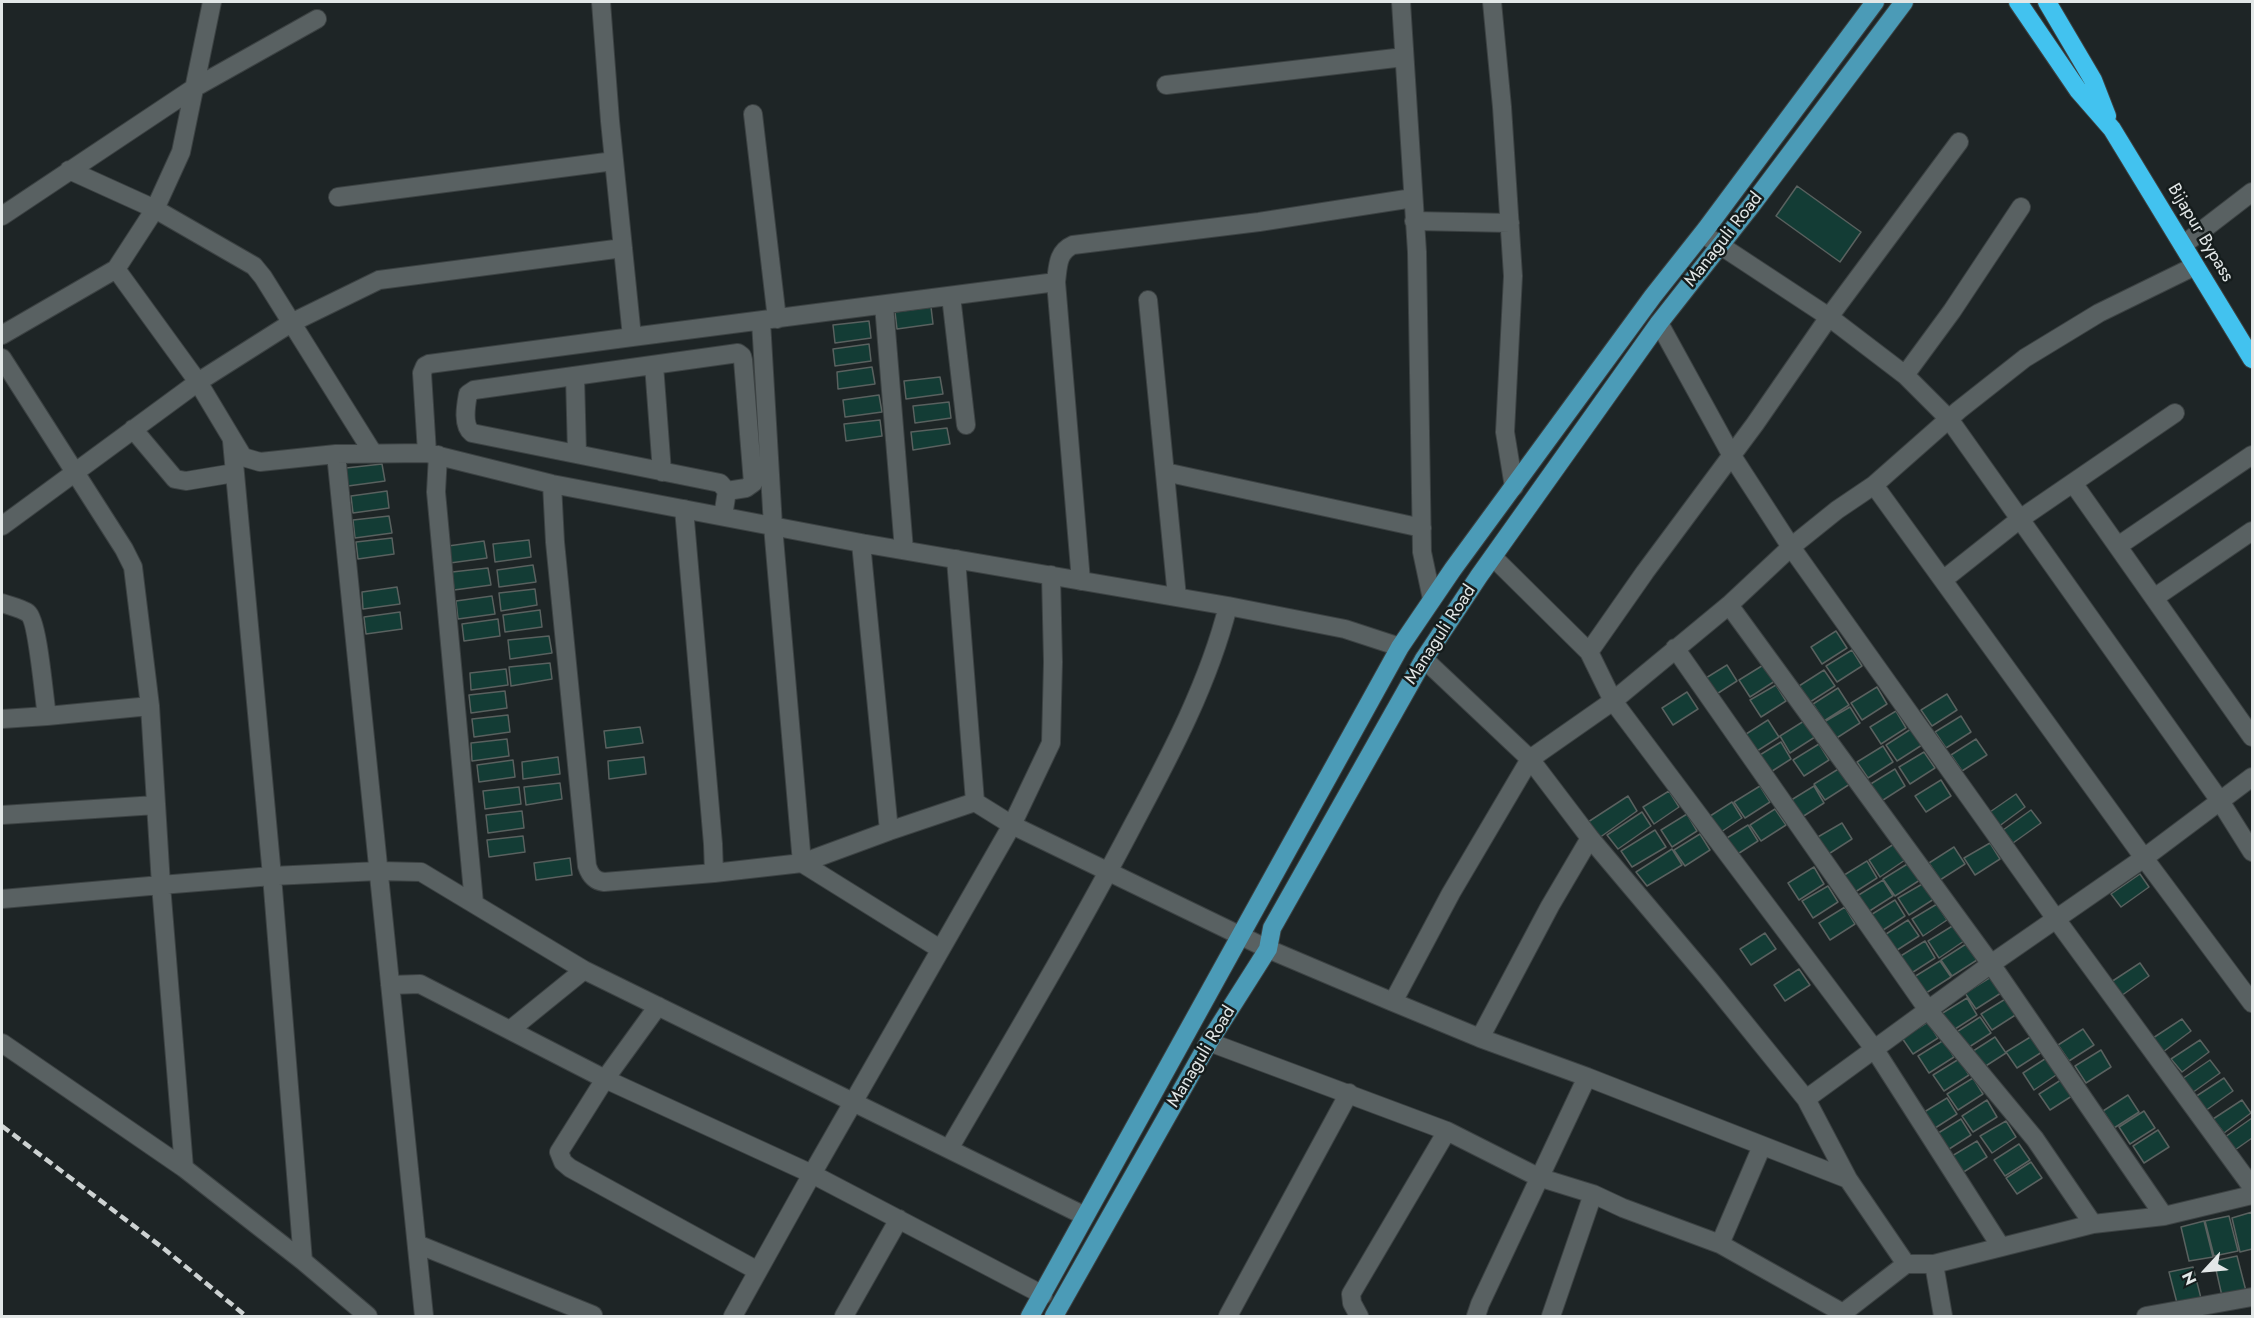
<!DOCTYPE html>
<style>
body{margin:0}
#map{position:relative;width:2254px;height:1318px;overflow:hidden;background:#1e2526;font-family:Jost,sans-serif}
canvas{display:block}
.frame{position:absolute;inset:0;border:3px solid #e2e7e7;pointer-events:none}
.north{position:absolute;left:2176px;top:1240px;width:60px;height:60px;-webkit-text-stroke:4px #151c1c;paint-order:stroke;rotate:244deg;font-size:16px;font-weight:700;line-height:24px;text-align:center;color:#e2e7e7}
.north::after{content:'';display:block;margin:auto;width:21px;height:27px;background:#e2e7e7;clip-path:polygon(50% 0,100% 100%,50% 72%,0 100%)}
</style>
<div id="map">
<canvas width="2254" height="1318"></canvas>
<div class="frame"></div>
<div class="north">N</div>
</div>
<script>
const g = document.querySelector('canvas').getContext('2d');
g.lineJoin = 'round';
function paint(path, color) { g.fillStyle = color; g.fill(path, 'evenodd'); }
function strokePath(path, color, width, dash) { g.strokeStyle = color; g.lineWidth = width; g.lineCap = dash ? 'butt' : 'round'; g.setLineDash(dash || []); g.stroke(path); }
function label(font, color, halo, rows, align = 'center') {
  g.font = font + ' Jost,sans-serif'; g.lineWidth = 5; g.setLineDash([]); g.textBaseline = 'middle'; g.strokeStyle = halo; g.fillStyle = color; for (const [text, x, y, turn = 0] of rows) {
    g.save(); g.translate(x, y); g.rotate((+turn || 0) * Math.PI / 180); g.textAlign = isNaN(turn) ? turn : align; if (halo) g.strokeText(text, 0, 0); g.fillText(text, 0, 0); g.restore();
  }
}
const building = new Path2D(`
 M1797,186l64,46 -21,30 -64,-46z
 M931,307l2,17 -36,5 -2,-17z
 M869,321l2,17 -36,5 -2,-18z
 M869,344l2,17 -36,5 -2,-17z
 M872,367l3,17 -37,5 -1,-17z
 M940,377l3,17 -37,5 -2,-18z
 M879,395l3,17 -37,5 -2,-17z
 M949,402l2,16 -36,5 -2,-17z
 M880,420l2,16 -36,5 -2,-17z
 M947,428l3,16 -37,6 -2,-18z
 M382,464l3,17 -37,5 -2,-18z
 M387,491l2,17 -36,5 -2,-17z
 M389,516l3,17 -37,5 -2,-18z
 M392,538l2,16 -36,5 -2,-17z
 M529,540l2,17 -36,5 -2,-18z
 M484,541l3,17 -37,5 -2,-17z
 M533,565l3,17 -37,5 -2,-17z
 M488,568l3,17 -37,5 -2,-18z
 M397,587l3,17 -37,5 -1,-17z
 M535,589l2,16 -36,6 -2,-18z
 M492,596l3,18 -37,5 -2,-18z
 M540,610l2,17 -37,5 -2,-17z
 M400,612l2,17 -36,5 -2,-17z
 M498,619l2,17 -36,5 -2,-17z
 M1836,631l11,17 -25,16 -11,-17z
 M549,636l3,17 -42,6 -2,-19z
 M1852,650l10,16 -25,16 -11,-16z
 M550,663l2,16 -41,7 -2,-19z
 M1765,664l10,17 -25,16 -11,-17z
 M1727,665l10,16 -25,16 -11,-16z
 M506,669l2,16 -37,5 -1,-17z
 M1824,670l11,16 -25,16 -11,-16z
 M1776,685l10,16 -25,16 -11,-17z
 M1877,687l10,17 -25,16 -11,-17z
 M1838,688l11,17 -25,16 -11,-17z
 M505,691l2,17 -36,5 -2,-18z
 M1687,692l11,17 -25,16 -11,-17z
 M1947,694l10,16 -25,16 -11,-16z
 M1850,707l10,16 -25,16 -11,-17z
 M1896,711l10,17 -25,16 -11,-17z
 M508,715l2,17 -36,5 -2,-18z
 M1961,716l10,16 -25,16 -11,-16z
 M1768,720l11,17 -25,16 -11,-17z
 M1804,721l11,16 -25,16 -10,-17z
 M640,727l3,16 -37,5 -2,-17z
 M1911,729l11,16 -25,16 -11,-16z
 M507,739l2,17 -37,5 -1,-18z
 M1976,739l11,16 -25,16 -11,-16z
 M1781,742l10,17 -25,16 -11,-17z
 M1819,744l10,16 -25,16 -11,-16z
 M1883,746l10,16 -25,16 -11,-16z
 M1924,752l11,16 -25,16 -11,-17z
 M558,757l2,17 -37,5 -1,-17z
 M644,757l2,17 -37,5 -1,-18z
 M513,760l2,17 -36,5 -2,-17z
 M1840,768l10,16 -25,16 -11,-16z
 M1895,769l10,17 -25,16 -11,-17z
 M1941,780l10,16 -25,16 -11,-16z
 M560,783l2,16 -36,6 -2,-18z
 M1760,786l10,16 -25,16 -11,-16z
 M1814,786l10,17 -25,16 -11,-17z
 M519,787l2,17 -36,5 -2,-18z
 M1669,791l10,16 -25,17 -11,-17z
 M2016,794l9,13 -27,20 -11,-13z
 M1628,796l9,15 -38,27 -11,-16z
 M1732,802l10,16 -24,16 -11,-16z
 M1775,809l11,16 -25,16 -11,-16z
 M2031,810l10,13 -28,20 -10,-13z
 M522,811l2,17 -36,5 -2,-18z
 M1642,812l9,14 -33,23 -11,-14z
 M1687,814l10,17 -25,16 -11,-17z
 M1842,823l10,16 -25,16 -11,-17z
 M1748,825l10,16 -25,16 -11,-16z
 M1655,830l11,17 -34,20 -11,-16z
 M1700,834l10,16 -25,16 -11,-16z
 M523,836l2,16 -36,5 -2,-17z
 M1990,843l10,16 -25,16 -11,-17z
 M1894,844l11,16 -25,17 -11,-17z
 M1954,847l11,17 -25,16 -11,-17z
 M1672,849l10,16 -35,21 -11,-14z
 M570,858l2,17 -36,5 -2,-17z
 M1867,861l10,17 -25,16 -11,-17z
 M1909,863l11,17 -25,16 -12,-17z
 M1814,867l10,17 -25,16 -11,-17z
 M2140,874l9,13 -28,20 -10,-13z
 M1883,880l10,16 -25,16 -11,-16z
 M1924,883l10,16 -25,16 -11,-17z
 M1828,886l10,16 -25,16 -11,-17z
 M1895,900l10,16 -25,16 -11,-16z
 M1937,904l10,16 -24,16 -11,-17z
 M1845,907l10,17 -25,16 -11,-17z
 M1908,920l11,16 -25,16 -11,-16z
 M1954,925l10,16 -25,17 -11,-17z
 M1765,933l11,16 -25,16 -11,-16z
 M1925,941l10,17 -25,16 -11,-17z
 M1966,944l11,16 -25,16 -11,-16z
 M1940,961l11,16 -25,16 -12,-16z
 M2140,963l9,13 -28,20 -10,-14z
 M1799,969l11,16 -25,16 -11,-16z
 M1991,977l10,16 -25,16 -11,-16z
 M1967,998l10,17 -25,16 -11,-17z
 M2007,998l10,16 -25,16 -11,-16z
 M1980,1017l11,16 -25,16 -11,-16z
 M2182,1019l9,12 -28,21 -10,-14z
 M1928,1022l10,16 -25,16 -11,-16z
 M2083,1029l11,16 -25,16 -11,-16z
 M2032,1036l10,16 -25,16 -11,-16z
 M1995,1037l11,16 -25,16 -11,-16z
 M1944,1040l10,17 -25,16 -11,-17z
 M2200,1040l9,12 -27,20 -11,-13z
 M2101,1050l10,17 -25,16 -11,-17z
 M2048,1057l11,16 -25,17 -11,-17z
 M1959,1059l10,16 -25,16 -11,-16z
 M2210,1060l10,13 -28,20 -10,-14z
 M1973,1078l10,16 -25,16 -11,-16z
 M2064,1078l11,16 -25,16 -11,-16z
 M2224,1078l9,13 -28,20 -10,-14z
 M2128,1095l11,17 -25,16 -11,-17z
 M1947,1098l10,16 -25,16 -11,-16z
 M1987,1100l10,17 -24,15 -11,-16z
 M2242,1100l9,13 -27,20 -11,-14z
 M2144,1111l11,17 -25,16 -11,-17z
 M2252,1118v20l-17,12 -10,-13z
 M1961,1119l10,16 -25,16 -11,-16z
 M2006,1121l10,16 -24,16 -12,-17z
 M2158,1130l11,17 -25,16 -11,-17z
 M1977,1141l10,16 -25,16 -10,-17z
 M2019,1144l11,16 -25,16 -11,-16z
 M2031,1162l11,16 -25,16 -11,-16z
 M2252,1212v37l-12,3 -8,-34z
 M2229,1216l9,35 -24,5 -9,-35z
 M2204,1221l9,36 -24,4 -8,-34z
 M2237,1256l9,35 -24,5 -8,-35z
 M2193,1267l9,35 -24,5 -9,-35z`);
paint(building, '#133c35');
strokePath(building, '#59615f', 1.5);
const minor = new Path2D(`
 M1401,2l16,250 5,300 10,47
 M1492,2l10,105 11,169 -8,156 9,55
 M1166,85l238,-28
 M753,114l24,205
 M69,170l86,39 99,57 9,11 110,176
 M338,197l276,-36
 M2,216l192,-128 123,-69
 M1414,221l96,2
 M1703,234l126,83 76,58 44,44 271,382 32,51
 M2183,245l69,-53
 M116,269l39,-60 26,-57 31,-150
 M1056,282c2,-15 1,-30 17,-37l186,-23 154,-24
 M951,296l15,129
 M1148,300l29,297
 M884,305l20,245
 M761,321l12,205 29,337 138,86
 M1659,323l73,133 59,91 265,372 196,268
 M2,335l114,-66 82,113 45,75 17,5 76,-8 91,-1 125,31 309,59 367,63 117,23 55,18
 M632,337l424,-55 25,299
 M2,358l122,191 9,18 17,139
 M654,365l8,107
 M1905,375l47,-64 69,-104
 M575,376l2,78
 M133,429l42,50 11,2 48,-8
 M427,453l-5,-80 3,-7 4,-2 203,-27 -22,-216 -9,-119
 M336,454l88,862
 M438,455l-2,37 38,411
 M1165,472l257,56
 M2073,483l179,254
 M552,484l3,58 32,324c3,9 7,15 17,16l110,-9
 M1874,485l270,373 108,145
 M684,509l29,335 1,29 88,-10 87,-32 86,-29
 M723,516l4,-25 -7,-8 -248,-50c-10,-8 -6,-28 -4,-39l6,-4 264,-37 4,3 1,4 10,123 -7,5 -19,3
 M2,526l196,-144 93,-59 88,-43 244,-32
 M861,543l28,288
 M2118,546l134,-91
 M1493,557l96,95 24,49 262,349 126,197
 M956,559l19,243 37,23 256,124 125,53 58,-109 79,-134 83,-58 116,-96 62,-58 46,-37 37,-25 85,-75 66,-52 74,-45 96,-47
 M1943,580l77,-61 155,-106
 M2154,598l98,-67
 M2,603c8,3 19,5 26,10 10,8 16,86 19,103l103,-10 11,179 111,-9 -40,-435
 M1729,605l262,359 173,252
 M1675,648l253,362 107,129 58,85
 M1589,652l56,-80 110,-148 74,-107 130,-175
 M1424,659l106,100 60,79 119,141 97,120
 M2,719l45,-3
 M2,815l154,-10
 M2,899l159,-14 23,283 119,93 65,55
 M584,970l501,246
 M390,985l30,-1 185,95 207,95 200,-349 39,-82 2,-81 -2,-87
 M1393,1002l87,36 107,39 -107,227 -4,12
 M658,1006l-53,73 -46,73 4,10 7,6 188,103
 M1480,1038l70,-132 40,-68
 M1209,1042l238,89 91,46 55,17 30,14 97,36 123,69 63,-49h28l159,-40 71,-8 88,-21
 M2,1043l182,125
 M1587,1077l261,102 58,85
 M949,1149c63,-108 127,-215 185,-326 37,-69 75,-141 94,-217
 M1848,1179l-42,-80 185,-135 153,-106 108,-81
 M417,1244l176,71 -1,1
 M1720,1244l42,-98
 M303,1261l-31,-385 107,-5 42,1 163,98 -74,60
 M1934,1264l9,52
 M733,1316l79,-142 231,121
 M844,1316l55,-97
 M1228,1316l121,-223
 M1359,1316l-7,-13 -1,-9 96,-163
 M1551,1316l42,-122
 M2146,1316l106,-19`);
const major = new Path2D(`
 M1030,1316l370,-669 53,-78 200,-273 53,-67 169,-227
 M1054,1316l155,-274 59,-93 4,-21 152,-269 55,-83 180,-253 92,-117 153,-204`);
const highway = new Path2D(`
 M2018,2l60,88 34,39 140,230
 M2047,2l46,78 14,36`);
strokePath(minor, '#3c4243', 20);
strokePath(major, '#3c4243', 20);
strokePath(highway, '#3c4243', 20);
strokePath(minor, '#596162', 18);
strokePath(major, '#4b9bb7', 18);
strokePath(highway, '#42c2ef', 18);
strokePath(new Path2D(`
 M2,1126l161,122 83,68`), '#cdd2d2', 4.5, [9, 4.5]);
label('18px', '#e2e7e7', '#151c1c', [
 ["Bijapur Bypass",2200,233,59],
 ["Managuli Road",1724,240,-52],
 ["Managuli Road",1441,635,-57],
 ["Managuli Road",1202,1057,-59]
]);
</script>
